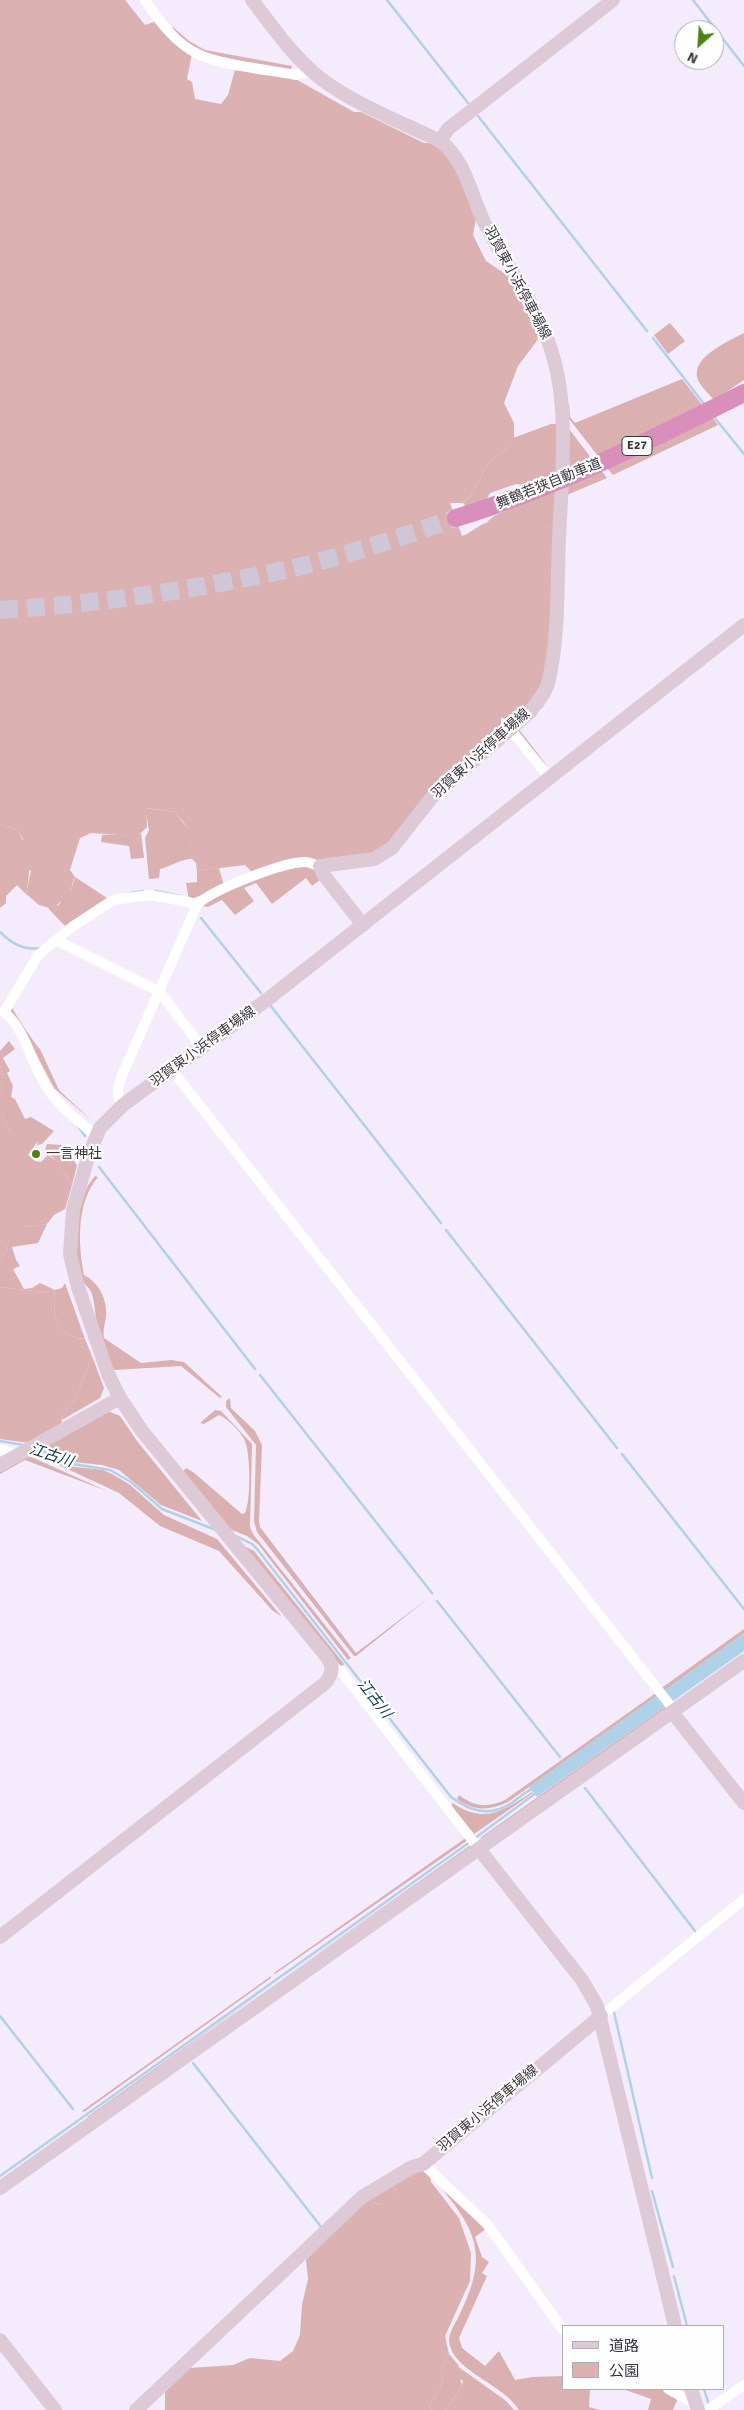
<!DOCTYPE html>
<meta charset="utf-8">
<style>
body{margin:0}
#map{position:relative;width:744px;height:2410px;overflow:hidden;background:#f4ebfd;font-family:Signika,"Noto Sans JP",sans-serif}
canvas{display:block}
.legend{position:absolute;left:562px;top:2325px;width:162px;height:65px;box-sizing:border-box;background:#fdfdfd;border:1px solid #afaeb1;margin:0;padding:6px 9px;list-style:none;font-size:15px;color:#3b3740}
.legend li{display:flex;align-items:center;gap:10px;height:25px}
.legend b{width:25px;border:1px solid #afaeb1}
.north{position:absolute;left:674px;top:20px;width:50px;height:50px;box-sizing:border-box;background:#fdfdfd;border:1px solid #afaeb1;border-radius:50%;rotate:206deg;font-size:14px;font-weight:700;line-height:20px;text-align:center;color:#3b3740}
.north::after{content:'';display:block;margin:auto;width:18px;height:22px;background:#4b8118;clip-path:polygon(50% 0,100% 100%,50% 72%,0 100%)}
</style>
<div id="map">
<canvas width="744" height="2410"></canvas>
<ul class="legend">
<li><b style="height:6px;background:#decad7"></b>道路</li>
<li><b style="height:14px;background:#dab0b1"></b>公園</li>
</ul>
<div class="north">N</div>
</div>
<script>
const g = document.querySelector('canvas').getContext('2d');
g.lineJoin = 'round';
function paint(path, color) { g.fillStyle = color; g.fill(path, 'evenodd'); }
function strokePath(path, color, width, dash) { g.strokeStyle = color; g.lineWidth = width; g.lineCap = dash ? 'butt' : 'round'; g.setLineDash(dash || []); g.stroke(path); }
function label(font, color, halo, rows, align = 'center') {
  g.font = font + ' Signika,"Noto Sans JP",sans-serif'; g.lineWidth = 4.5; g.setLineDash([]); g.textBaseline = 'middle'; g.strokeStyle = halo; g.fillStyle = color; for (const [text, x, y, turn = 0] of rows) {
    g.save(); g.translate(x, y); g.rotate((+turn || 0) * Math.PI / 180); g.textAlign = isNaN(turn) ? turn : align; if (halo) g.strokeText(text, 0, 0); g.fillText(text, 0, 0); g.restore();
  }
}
paint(new Path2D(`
 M173,27l16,14 16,9 87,16 -2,5 -92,-19 -27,-22z
 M670,323l15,18 -17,13 -14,-19z
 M744,333v47l-30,20c-5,-6 -15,-15 -17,-23 -4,-21 32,-36 47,-44z
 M682,379l21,27 -105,50 -32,-41 3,-12 1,14 5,6z
 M712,417l6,8 -105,50 -6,-7z
 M551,424h7v49l-34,12 -8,-1 -26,9 -4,7 -20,7 -3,-4 8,-8 18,-33 25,-18 -1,-6z
 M566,425l26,34 -27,11z
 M601,470l6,8 -40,17 -17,199 -7,13 -25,21 30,39 -32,-36 48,-245z
 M556,489v38c-25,-7 -44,-8 -69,-5l7,-6z
 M145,808l30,4 13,17 4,30c-12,0 -20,7 -32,10l-1,9 -10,1 -4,-41 4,-8z
 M0,825l17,5c14,22 14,41 9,64l-9,-9 -11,11v7l-6,5z
 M141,833l3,25 -13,1 -2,-13 -28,-4 1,-7c14,-1 27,2 39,-2z
 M305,866l9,4 7,9 -9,7 -6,-8 -34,26 -16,-21 -12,5 10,13 -19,14 -13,-15 -14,7 -6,-1c26,-21 70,-34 103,-40z
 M219,868l5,18 -35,14 -3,-17 11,-1v-11z
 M75,877l32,21 -42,28 -17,-18 11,-3 5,-11 7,-4z
 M12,1007c0,3 25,40 28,42l19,41 33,31 -38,-33 -32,-61 -11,-16z
 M9,1041l6,8 -12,9 7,13 -3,2 6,13 -2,11 4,2 10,20 6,-2 23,14 -12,13 -5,1 1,-4 -26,-8 -10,-18 2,-40 -4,-9v-15z
 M47,1144l14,1 16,20 -5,20 -14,-23 -13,-11z
 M95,1176l3,1c-22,26 -20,67 -14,98 13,7 21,19 22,35 1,10 -4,19 -2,28l37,25 30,-3 13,2 38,35 -2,1 -39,-32 -67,4c-5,-14 -12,-28 -16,-43 -3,-10 -3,-22 -6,-33 -2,-7 -9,-10 -11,-15 -10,-29 -7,-80 14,-103z
 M47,1224l-9,19 -26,4 4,13 4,6 -7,3 11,20 8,-1 8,-5 15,7 7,-2 3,-5 20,56c-29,-2 -33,-26 -30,-49l-12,2 -43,-5v-26l7,-11 2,-12 17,-11z
 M92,1356l12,32 -4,10 -38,22 1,-6 13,-15z
 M230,1398l1,10 24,23 7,14 -3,76 1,6 96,126 75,-57 -75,60h-2l-97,-124 -3,-11 2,-76 -30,-38v-6z
 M106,1410l14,6 17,25 65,80 -41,-16 -42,-35 -17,-5 -28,-3 -30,-14z
 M215,1410l6,1 31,33 -2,83 3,7 98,124 -3,2 -90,-116 -11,-8 -22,-9 -43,-54 4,-5 7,4 49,42 3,-1c6,-11 6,-62 -1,-74 -4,-8 -17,-21 -25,-24l-15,9 -4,-1z
 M34,1451l33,15 36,4 9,4 17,10 35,31 53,24 65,78 -10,-7 -53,-59 -59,-25 -41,-33 -86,-40z
 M29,1456l78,35 -82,-31 -25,14v-3z
 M238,1543l16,8 90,113 -2,2 -3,-2z
 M744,1629v4l-81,59 -3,-3z
 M656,1693l2,2 -150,107c-19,9 -35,9 -51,-3l2,-4c16,12 28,13 46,5z
 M666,1706v3l-184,129h-2z
 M532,1792l1,1 -59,41 -23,-28 2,-3c31,22 52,7 79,-11z
 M467,1837l1,3 -193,134 -1,-1z
 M472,1844l1,1 -193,135z
 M271,1976v2l-187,134 -2,-1z
 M276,1982l-186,135h-3z
 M392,2181l3,10 -2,9c-11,5 -18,5 -29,0z
 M438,2184l49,44 -12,9 7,20 7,5 -7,11 5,3 -28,62 3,10 23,18 14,-15 16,29 17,-3 31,-1v13h27l-1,18 11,3h-81c-15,-25 -61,-37 -69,-64 -3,-10 3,-19 8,-28 30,-60 22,-84 -20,-134z
 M449,2354l11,13 -3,-1 5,20 -17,24h-12l-4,-3 11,-19 3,-11 -2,-4z
 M623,2389h38l17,9 -5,12h-25l3,-11z`), '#dab0b1');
paint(new Path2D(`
 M0,0h125l20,25 12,-4 35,33 -5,25 5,3 3,17 26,5 7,-9 8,-29 56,11 62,35h7l63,31h11l16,13 25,63 -3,16 13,26 21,14 33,57 -4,10 -18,24 -14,37 10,20v21l-25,18 -18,33 -8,8h-13l12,33c9,-3 15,-10 24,-13 21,-9 49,-2 70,4l-8,143 -12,30 -24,19 -11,-1v12l-118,122 -129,22 -9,-9 -48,6 -1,-8c-11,-9 -4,-23 -9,-35 -2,-5 -8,-11 -12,-16l-29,-4 1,19 -6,6 -9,3 -41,-3 -11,5 -10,32 5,7c-3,4 -2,8 -4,12 -1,2 -15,18 -18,20l-14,-4 -13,-11 5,-23 -19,-10 11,-22 -6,-9 -17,-5z
 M0,1066c9,17 6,31 2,49l10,18c11,-2 18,1 26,8l-10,14 7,6 6,1 7,-7 10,7 14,23 -7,24 -11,6 -7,9 -21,3 -5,11 -12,1 -2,11 -7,11z
 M0,1287l43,5 12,-2c-3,23 1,47 30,49l7,17 -16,43 -13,15 -2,10 -32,19 -29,-4z
 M420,2169l10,6 1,7 28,36 12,35 -1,28 -25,55 4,18 -8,19 2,4 -3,11 -11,19 4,3h-268v-18l25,-24 43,-3 17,-7 30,3 13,-10 7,-16 2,-30 6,-26 -2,-19 58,-60c11,5 18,5 29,-1l2,-8 -3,-10z
 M457,2366l48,34 9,10h-69l17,-24 1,-5 -8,-6z`), '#dbb1b1');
paint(new Path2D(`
 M744,1633v18l-207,146 -8,-10z`), '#b0d2e9');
strokePath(new Path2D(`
 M387,0l81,103
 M693,0l51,66
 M478,116l169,215
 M653,338l51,66
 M714,417l30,37
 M156,891l24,5
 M131,893l12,-2
 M201,918l60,75
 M0,932c10,10 24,19 39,16
 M270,1005l171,218
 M78,1126l7,10
 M99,1167l156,202
 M446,1230l171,218
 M260,1375l172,218
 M0,1441l23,4
 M38,1449l35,15 37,6 21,12 31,27 54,21
 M622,1454l122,155
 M236,1536l16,8 5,5 194,248c18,14 38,20 59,7 7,-4 14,-12 22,-15
 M437,1601l123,156
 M585,1788l110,143
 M475,1838l61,-45
 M614,2012l38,166
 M0,2016l73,93
 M193,2063l129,165
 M0,2176l470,-334
 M652,2191l21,76
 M674,2276l13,50
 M704,2389l4,13`), '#b0d2e9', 2.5);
strokePath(new Path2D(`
 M0,610c97,-6 194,-20 289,-41 57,-13 112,-32 167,-51`), '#cfc7d7', 18, [18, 9]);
strokePath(new Path2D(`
 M145,0c14,21 30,43 53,54 21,11 72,16 98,21l16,-4
 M509,727l40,51
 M56,940l104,52 42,56
 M172,1070l498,635 2,7
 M123,1105c-9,-10 -4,-20 0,-32l74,-168
 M96,1136c-17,-15 -38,-30 -50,-50 -16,-24 -19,-55 -42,-74l35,-58 33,-27 41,-27 37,-5 39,7 8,3c14,-15 86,-43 108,-43 5,0 10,3 15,4
 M0,1449l17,6
 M332,1672l9,-1 138,178
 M601,2016l143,-117
 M423,2164l64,60 76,106
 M668,2389l27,15
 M708,2410l36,-25`), '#fff', 10);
strokePath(new Path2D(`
 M252,0c21,27 41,57 68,78 32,25 83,45 120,63 25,18 31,54 44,81 22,44 54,83 68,131 18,56 9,129 7,188 -2,47 0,97 -11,143l-4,9 -14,19 -97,84 -41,52 -18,11 -54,7 3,8 40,51
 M440,141l8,-12 165,-129
 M0,1465l120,-67
 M672,1712l72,91
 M479,1849l103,131 15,26 78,320
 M0,1937l324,-253c9,-9 10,-18 2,-28l-184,-225 -22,-33 -12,-24 -30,-87 -8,-33 3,-44 15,-53 12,-29 23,-23 145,-106 476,-374
 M0,2188l744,-527
 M0,2340l55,70
 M691,2389l7,21
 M136,2410l226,-213 50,-30 11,-3 178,-148`), '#decad7', 14);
strokePath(new Path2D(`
 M456,518c101,-31 195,-78 288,-125`), '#d98ebb', 18);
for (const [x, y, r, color] of [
 [36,1154,5,"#4b8118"]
]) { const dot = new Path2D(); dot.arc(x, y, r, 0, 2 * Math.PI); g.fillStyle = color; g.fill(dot); strokePath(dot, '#fdfdfd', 2); }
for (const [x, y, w] of [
 [637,446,30]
]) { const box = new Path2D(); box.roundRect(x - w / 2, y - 9.5, w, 19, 4); g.fillStyle = '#fdfdfd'; g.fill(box); strokePath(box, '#3b3740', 1); }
label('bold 12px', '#3b3740', null, [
 ["E27",637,446]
]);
label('14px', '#3b3740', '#fdfdfd', [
 ["羽賀東小浜停車場線",517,283,62],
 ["舞鶴若狭自動車道",549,484,-22],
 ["羽賀東小浜停車場線",481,754,-42],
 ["羽賀東小浜停車場線",203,1047,-36],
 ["羽賀東小浜停車場線",488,2109,-40]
]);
label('14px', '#3b3740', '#fdfdfd', [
 ["一言神社",46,1154]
], 'left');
label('italic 15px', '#0c3850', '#fdfdfd', [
 ["江古川",51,1456,18],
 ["江古川",374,1699,52]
]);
</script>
